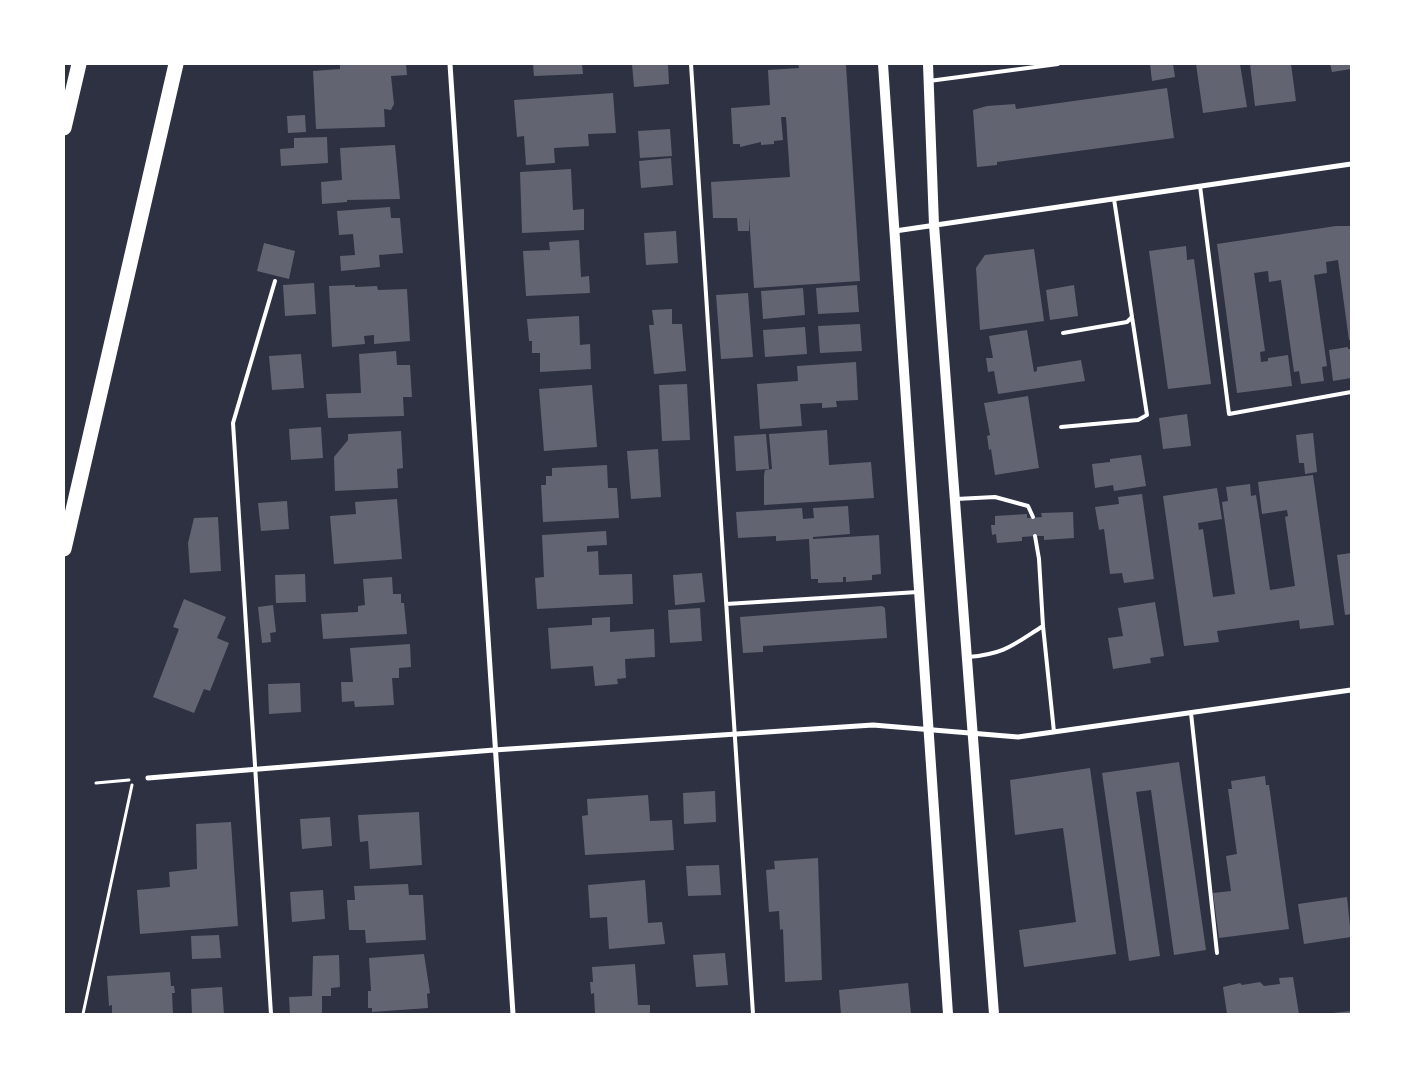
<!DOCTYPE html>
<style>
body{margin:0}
#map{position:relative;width:1415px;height:1078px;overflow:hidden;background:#2d3142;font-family:"Public Sans",sans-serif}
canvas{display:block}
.frame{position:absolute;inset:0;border:65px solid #fff;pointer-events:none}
</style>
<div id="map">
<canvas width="1415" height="1078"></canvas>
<div class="frame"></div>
</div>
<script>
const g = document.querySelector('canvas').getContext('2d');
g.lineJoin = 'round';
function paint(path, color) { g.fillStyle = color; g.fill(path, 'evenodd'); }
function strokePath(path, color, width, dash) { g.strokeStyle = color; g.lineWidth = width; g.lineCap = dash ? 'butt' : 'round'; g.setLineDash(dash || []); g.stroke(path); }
paint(new Path2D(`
 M363,64h43l1,11 -16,1 3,28 -3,6 -7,-1 1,18 -69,2 -3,-58 27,-2v-4z
 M533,64h49l1,10 -49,2z
 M632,64h36l1,20 -35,3z
 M798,64l48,1 14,216 -106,7 -5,-72v15h-11l-1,-13h-24l-2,-36 79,-5 -4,-60h-5l2,23 -9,1v3l-13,1v-3l-21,5v-3h-7l-2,-36 39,-3 -2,-35 31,-2z
 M1150,64h23l2,13 -23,4z
 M1196,64h44l7,43 -44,6z
 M1250,64h41l5,37 -41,5z
 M1330,64h21v5l-19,3z
 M1167,88l7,50 -177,24v3l-20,2 -4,-57 14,-4 28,-2 1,5z
 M613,93l3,40 -28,1 1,12 -35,2 1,15 -29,2 -2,-29 -7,1 -3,-37z
 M305,115l1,17 -18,1 -1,-17z
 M670,129l2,27 -32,2 -2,-27z
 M327,137l1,26 -47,3 -1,-17 14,-1v-10z
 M395,145l5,54 -53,1v2l-25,2 -1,-22 21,-2 -2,-32z
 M671,158l2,27 -32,3 -2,-27z
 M571,169l2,41 11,-1v21l-62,3 -2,-61z
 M390,207l1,11h9l3,35 -24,2 1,12 -39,4 -1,-15 15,-1 -2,-21 -14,1 -2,-24z
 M1336,226h15v114h-2l-11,-80 -12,2 1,11 -13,2 13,91 -5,1 2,14 -23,3 -2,-13 -5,1 -13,-92 -12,2 -1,-11 -14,2 11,78 -5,1 1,10 7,-1v-3l20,-3 4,31 -55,7 -20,-149z
 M676,231l2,32 -32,2 -2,-32z
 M579,240l2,37 8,-1 1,17 -64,3 -3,-45 27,-1 -1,-8z
 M264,243l31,8 -6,28 -32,-8z
 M1186,246l1,14 7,-1 17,125 -43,5 -19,-138z
 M1034,249l10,72 -64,9 -4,-62 9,-13z
 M314,283l2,31 -31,2 -2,-31z
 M355,285v2l22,-1 1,4 29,-1 3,52 -36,3v-9l-10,1 1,8 -33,3 -3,-61z
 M857,285l2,27 -41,2 -2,-26z
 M1074,285l4,31 -28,4 -4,-30z
 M803,288l2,27 -42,4 -2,-28z
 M748,293l5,64 -32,2 -5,-64z
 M672,309v15h10l4,47 -32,3 -5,-49h5l-2,-15z
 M579,316l1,29 10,-1 1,25 -51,3v-19h-8v-12h-3l-2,-22z
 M860,324l2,27 -42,2 -2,-27z
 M805,327l2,27 -42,3 -2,-27z
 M1027,330l7,42 3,-1v-4l44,-7 4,21 -87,13 -4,-23 -6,1 -2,-14h7l-4,-22z
 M1348,347v2h3v29l-18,3 -4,-31z
 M396,351l1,14h13l2,32h-9l1,19 -76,2 -2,-24 35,-1 -2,-39z
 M301,354l3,34 -32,2 -3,-34z
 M856,362l2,38 -22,1 1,6 -15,1v-5l-22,1 2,22 -42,3 -3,-45 41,-3 -1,-15z
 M687,384l3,56 -28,1 -3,-56z
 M592,385l5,62 -53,4 -5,-62z
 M1028,396l11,72 -44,7 -4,-26 -2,1 -2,-14 3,-1 -6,-32z
 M1187,414l4,32 -28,3 -4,-31z
 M321,427l2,31 -32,2 -2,-31z
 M827,430l2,35 42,-3 3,36 -110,7v-30l1,-5 7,-1 -3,-35z
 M401,431l2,37 -6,1 1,19 -63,3 -1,-34 14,-17v-6z
 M1313,433l4,39 -12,2 -1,-11h-5l-3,-28z
 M766,434l3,35 -33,2 -2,-35z
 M658,449l3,48 -30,2 -4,-48z
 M1141,455l5,31 -32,5 -1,-6 -18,3 -3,-24 18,-2v-3z
 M607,465l1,23h9l2,30 -76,4 -2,-37h5v-9h6v-8z
 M1313,475l21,150 -34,4 -1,-9 -82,11 2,11 -35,4 -21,-150 54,-8 5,31 -24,4 1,7 4,-1 10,68 22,-3 -13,-92 6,-1 -2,-14 24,-3 1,12 5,-1 14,95 25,-4 -10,-69 3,-1 -1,-6 -25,4 -4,-32z
 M1142,494l12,85 -30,4 -2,-10 -12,1 -6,-45 -5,1 -4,-23 24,-3 -1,-7z
 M397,499l5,60 -68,5 -4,-48 26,-2 -1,-12z
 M287,501l2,28 -28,2 -3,-28z
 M848,506l2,28 -37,3v2l66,-4 2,39 -9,1v5l-26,2v-5h-3v5l-25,1v-4h-7l-2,-40 -33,2v-5l-38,2 -2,-26 66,-4 1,11 11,-1 -1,-10z
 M1073,512l1,26 -30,2v-4h-9l-13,1v4l-25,2 -1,-9 -4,1 -1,-10h4v-9l32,-2v4l15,-1 -1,-4z
 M218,517l3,54 -31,2 -2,-30 6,-25z
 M606,531l1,14 -20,1v6l11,-1 1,24 33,-1 1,30 -96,5 -2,-31 9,-1 -2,-42z
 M1351,553v61l-6,1 -8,-60z
 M702,573l3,29 -30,3 -2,-30z
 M305,574l1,28 -30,1 -1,-28z
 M392,577l1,17h8v9h3l3,31 -84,5 -2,-25 37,-2v-6l7,-1 -2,-26z
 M184,599l42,18 -9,21 12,5 -19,48 -6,-2 -10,24 -41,-16 26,-68 -6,-2z
 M1155,602l9,54 -14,2 1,5 -38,6 -5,-31 15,-2 -5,-28z
 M273,605l3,27 -6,1 1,9 -9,1 -4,-36z
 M882,606l3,2 2,30 -124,8v6l-20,1 -3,-36z
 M700,608l2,33 -32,2 -2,-33z
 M610,617v15l44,-3 1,28 -30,2 1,19 -9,1 1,5 -23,2 -2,-20 -42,3 -3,-41 44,-3v-7z
 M410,644l1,23 -12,1v10h-7l2,27 -39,2 -1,-6 -12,1 -1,-20h12l-3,-34z
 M300,683l1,29 -32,2 -1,-30z
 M1179,762l27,188 -32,5 -23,-165 -15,2 24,164 -31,5 -27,-188z
 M1090,768l26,186 -92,13 -5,-37 57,-8 -13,-94 -48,7 -5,-55z
 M1265,776l1,9h3l20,144 -70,9 -6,-45 18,-2 -5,-35 11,-2 -9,-65h4l-1,-8z
 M715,791l1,31 -32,2 -1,-31z
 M648,795l2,26 22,-1 2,30 -89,5 -3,-39 6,-1 -1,-16z
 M419,812l3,53 -52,4 -2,-28 -8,1 -2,-27z
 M330,817l2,29 -30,3 -2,-30z
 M231,822l7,104 -98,8 -3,-44 33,-3 -1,-15 28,-3 -1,-45z
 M818,858l4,122 -37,2 -2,-53 -3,1 -1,-19 -10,1 -3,-42 9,-1 -1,-8z
 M719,865l2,30 -33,1 -2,-30z
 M645,880l3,43 14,-1 3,22 -56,5 -2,-32 -17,1 -2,-33z
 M408,884l1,11h14l3,45 -60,3 -1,-13h-16l-2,-30h8l-1,-14z
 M323,890l2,29 -33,3 -2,-30z
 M1347,897l4,40 -47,7 -6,-40z
 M219,935l2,23 -29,1 -1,-23z
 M725,953l3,32 -32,2 -3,-32z
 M424,954l6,39 -3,1 1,14 -56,4v-4h-4v-17h3l-2,-33z
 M339,955l1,32 -9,1v8h-9v18h-32l-1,-17 23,-1 1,-40z
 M635,964l3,41h12v9h-55l-1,-21 -3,1 -1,-12h3l-1,-15z
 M170,972l1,14h3l1,7h-3l1,21h-61v-9l-3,1 -2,-30z
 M1293,977l6,37h-72l-4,-27 17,-4 2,2 18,-3 4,4 16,-2 -1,-6z
 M908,983l3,31h-70l-2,-24z
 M222,987l2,27h-32l-1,-25z
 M1351,1011v3h-18v-1z`), '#626471');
strokePath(new Path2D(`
 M96,783l33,-3
 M83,1014l49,-229`), '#fff', 3);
strokePath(new Path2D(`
 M691,64l62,950
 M929,81l129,-17
 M1200,186l29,228 122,-22
 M1063,333l64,-11 5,-5
 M1061,427l77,-7 9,-5 -33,-216
 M956,499l39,-2 33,9 5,11
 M1035,536l4,23 4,67 11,106
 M726,604l192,-12
 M968,657c37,-3 45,-12 75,-31
 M1191,713l26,240
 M271,1014l-38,-591 42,-142`), '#fff', 4);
strokePath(new Path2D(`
 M450,64l63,950
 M895,231l456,-67
 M148,778l346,-28 379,-25 145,12 333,-47`), '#fff', 5);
strokePath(new Path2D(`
 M883,64l65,950
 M928,64l6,161 60,789`), '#fff', 10);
strokePath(new Path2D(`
 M64,128l15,-64
 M64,549l112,-485`), '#fff', 15);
</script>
